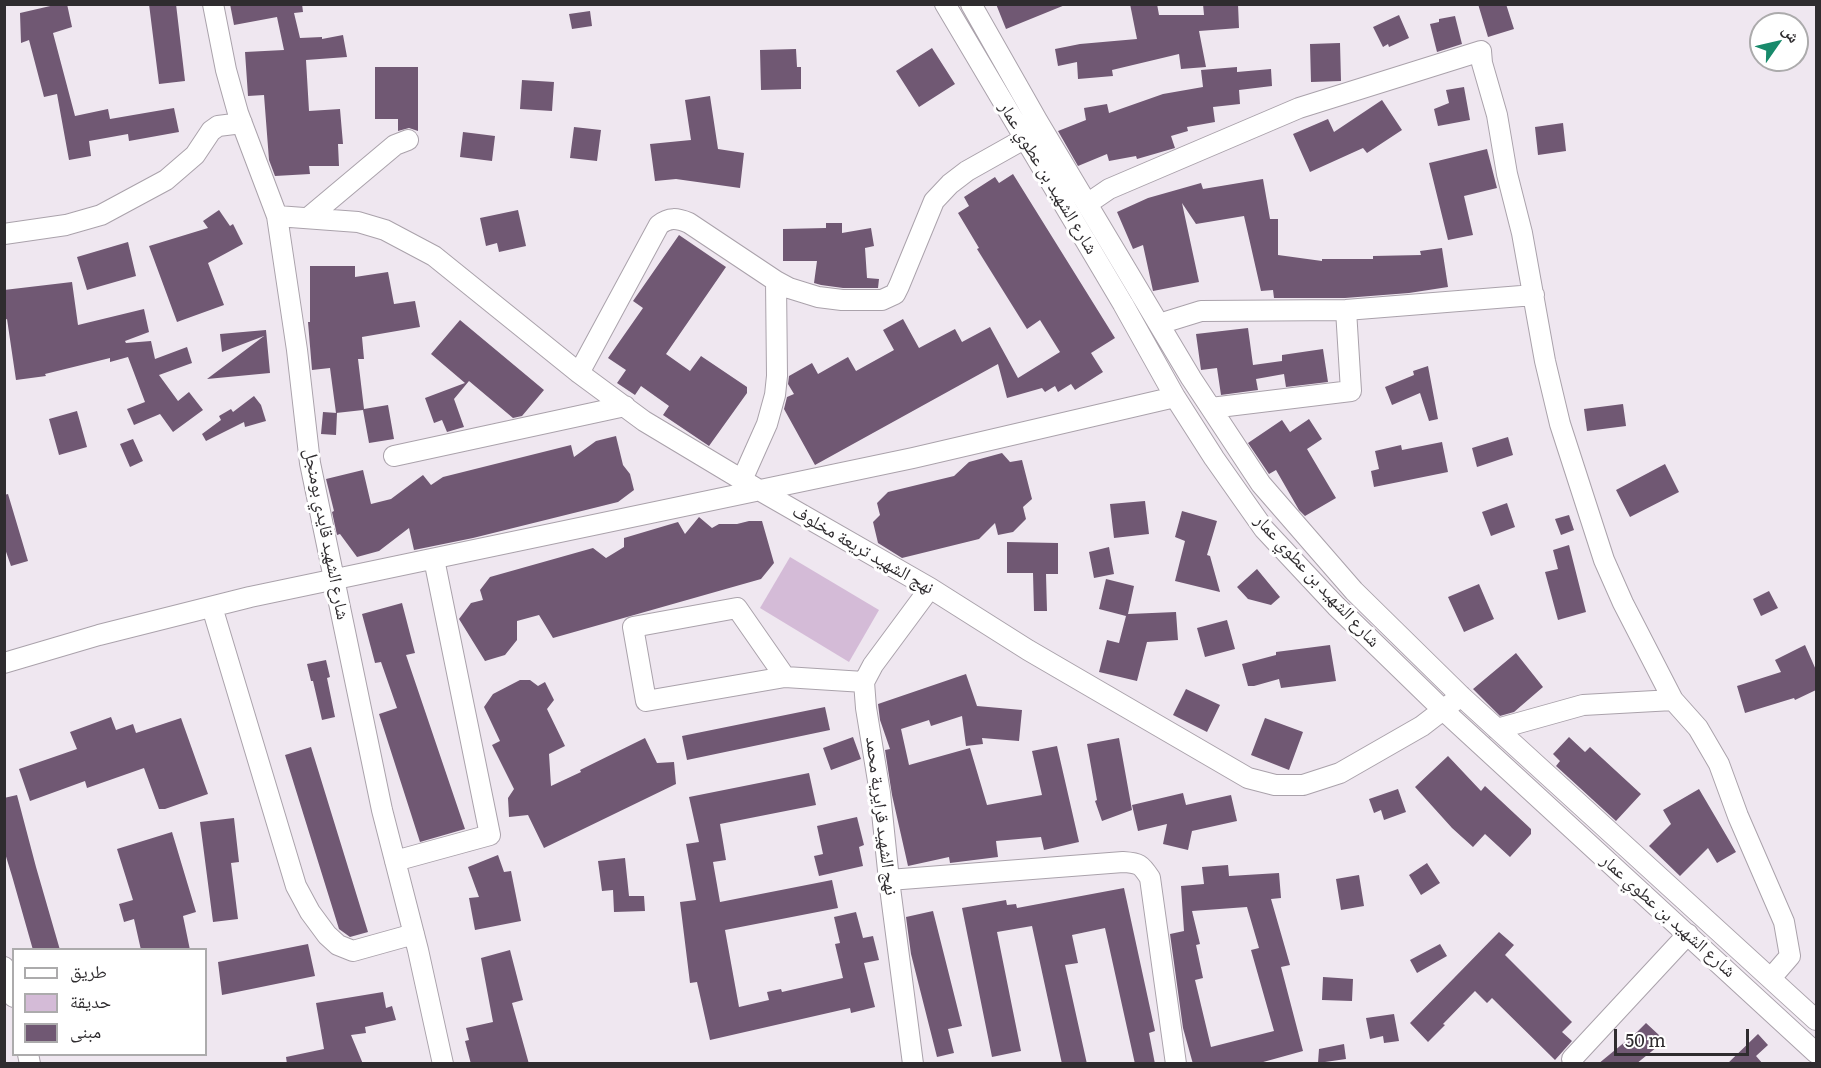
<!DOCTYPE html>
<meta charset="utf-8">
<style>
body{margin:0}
#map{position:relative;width:1821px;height:1068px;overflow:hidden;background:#efe7f0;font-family:Literata,"Noto Naskh Arabic",serif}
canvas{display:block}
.frame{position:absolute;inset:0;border:6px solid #2f2c2f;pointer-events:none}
.legend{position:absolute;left:12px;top:948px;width:195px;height:108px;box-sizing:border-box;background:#fff;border:2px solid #acabac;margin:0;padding:8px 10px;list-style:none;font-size:18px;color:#2f2c2f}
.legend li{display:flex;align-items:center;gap:12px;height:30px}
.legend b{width:30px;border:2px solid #acabac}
.north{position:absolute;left:1749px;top:12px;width:60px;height:60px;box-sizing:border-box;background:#fff;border:2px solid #acabac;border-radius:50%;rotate:56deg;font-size:16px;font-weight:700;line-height:24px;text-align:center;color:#2f2c2f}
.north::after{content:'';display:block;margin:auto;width:21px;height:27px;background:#188a6b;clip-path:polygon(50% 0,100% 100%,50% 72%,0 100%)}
.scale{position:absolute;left:1614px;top:1029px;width:135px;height:27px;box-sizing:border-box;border:3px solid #2f2c2f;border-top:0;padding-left:8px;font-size:18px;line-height:21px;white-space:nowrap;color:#2f2c2f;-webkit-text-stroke:4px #fff;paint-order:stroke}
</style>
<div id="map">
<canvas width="1821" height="1068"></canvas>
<div class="frame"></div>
<ul class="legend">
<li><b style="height:8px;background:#fff"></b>طريق</li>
<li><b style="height:16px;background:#d4bbd7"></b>حديقة</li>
<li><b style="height:16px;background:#705873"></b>مبنى</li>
</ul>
<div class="north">ش</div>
<div class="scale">50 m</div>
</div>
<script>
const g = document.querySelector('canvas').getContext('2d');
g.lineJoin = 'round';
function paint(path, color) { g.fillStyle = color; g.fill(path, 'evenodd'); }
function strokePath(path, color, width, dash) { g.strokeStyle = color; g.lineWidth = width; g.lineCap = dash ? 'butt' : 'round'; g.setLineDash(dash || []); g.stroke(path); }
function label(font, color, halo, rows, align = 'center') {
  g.font = font + ' Literata,"Noto Naskh Arabic",serif'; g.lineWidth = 6; g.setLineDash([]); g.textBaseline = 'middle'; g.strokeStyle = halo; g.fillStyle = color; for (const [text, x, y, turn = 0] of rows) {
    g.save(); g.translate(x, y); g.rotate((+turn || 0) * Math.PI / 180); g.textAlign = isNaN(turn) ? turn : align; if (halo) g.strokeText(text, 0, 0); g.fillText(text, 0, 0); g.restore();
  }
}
paint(new Path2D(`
 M790,557l89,53 -30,52 -89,-54z`), '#d4bbd7');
paint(new Path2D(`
 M59,4h8l5,23 -19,6 22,83 33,-7 2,10 64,-11 5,24 -50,9 -1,-7 -39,7 2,15 -22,4 -12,-66 -13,3 -15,-57 -8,3 -1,-30z
 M149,4h27l9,77 -26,3z
 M230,4h72l1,8 -9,1 6,25 22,-1v2l21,-4 4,22 -41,3 3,51 31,-2 3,35h-5l1,22h-30l1,8 -35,2 -6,-16 -5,-65 -16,1 -3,-44 39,-2 -7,-33 -43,8z
 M996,4h69v1l-59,24z
 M1130,4h27l2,11h45l-1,-11h35l1,24 -40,3 7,36 -25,2 -2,-15 -67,16 1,6 -35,3 -1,-17 -19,4 -3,-17 25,-5 57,-5z
 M1478,4h28l8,25 -26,8z
 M590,11l2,15 -20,3 -3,-15z
 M1399,15l10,23 -20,9 -1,-3 -5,3 -10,-20z
 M1455,16l7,28 -25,8 -7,-28 9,-2v-3z
 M1340,43l1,38 -30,1 -1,-38z
 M932,48l23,36 -36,23 -23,-36z
 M796,49l1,18h4v22l-40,1 -1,-40z
 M375,67h43v64l-9,-3 -11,3v-12h-23z
 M1237,67v5l34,-3 1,17 -33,4 1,14 -27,3 2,15 -28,5 1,4 -17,5 4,12 -38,11 -1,-3 -27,5 -2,-7 -29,12 -20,-35 28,-11 -2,-12 23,-4 2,9 54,-19 40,-7 -2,-17z
 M522,80l32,2 -2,29 -32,-2z
 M1464,87l6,33 -32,6 -4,-17 15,-6 -3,-13z
 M710,96l8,53 26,4 -4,35 -64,-9 -21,2 -5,-37 41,-4 -6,-40z
 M1382,100l20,30 -35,23 -4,-5 -53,24 -17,-38 35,-15 6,13z
 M1563,123l3,28 -28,4 -3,-28z
 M574,127l27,3 -4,31 -27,-3z
 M463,132l32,4 -3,25 -32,-4z
 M1487,149l10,39 -33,8 9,39 -25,5 -19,-77z
 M1013,174l102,164 -24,15 12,19 -28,18 -4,-6 -13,8 -3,-6 -10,6 -3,-4 -35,10 -9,-34 -183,101 -31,-56 3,-12 7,-3 -6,-10 1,-8 23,-13 6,11 30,-17 8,14 38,-21 -11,-20 20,-11 16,29 36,-19 7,13 28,-15 28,51 42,-26 -20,-32 -13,9 -50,-80 2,-1 -21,-35 11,-7 -5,-9 31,-20 4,6z
 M1263,179l7,40h8v36l44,6v-2h51v-3l48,-1 -1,-4 22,-3 6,39 -39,6 -64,5h-71l-1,-8 -12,1 -17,-75 -48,8 -14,-21 17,79 -46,9 -10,-46 -10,4 -16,-37 31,-14 53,-15 2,6z
 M219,210l11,16 3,-2 10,20 -35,19 16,42 -47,17 -28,-76 59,-18 -5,-7z
 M518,210l8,36 -27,6 -2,-9 -11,3 -6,-28z
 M826,223h16v10l29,-5 3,18 -9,2 2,30 12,1 -1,9h-35l-22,-3 -7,-2 3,-22h-34v-32l43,-1z
 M679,235l47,32 -60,87 24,17 11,-15 46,31v6l-38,53 -46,-31 6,-9 -28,-20 -6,9 -18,-12 9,-13 -18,-12 35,-50 -10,-7z
 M128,242l8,34 -49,14 -10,-33z
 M310,266h45v11l33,-5 6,32 21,-3 5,26 -58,10 2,22h-6l6,50 24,-4 6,34 -25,4 -6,-33 -27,3 -6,-45 -18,2 -4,-48h2z
 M72,282l6,43 66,-16 5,23 -24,9 1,2 25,-2 4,18 32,-12 5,16 -33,12 19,26 11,-9 14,18 -30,22 -13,-18 -26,11 -7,-16 18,-7 -17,-45 -18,5v-4l-65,16 1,2 -30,4 -9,-61 -3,1v-30z
 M460,320l84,70 -22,26 -9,2 -44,-37 -15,18 10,28 -17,5 -5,-12 -8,3 -9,-25 40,-15 -34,-29z
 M1248,328l5,37 29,-4v-6l41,-6 5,33 -42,5 -2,-13 -28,5 2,11 -37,5 -4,-27 -16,2 -5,-36z
 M266,330l4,43 -63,6 57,-43 -42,16 -2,-18z
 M1428,366l10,53 -9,2 -9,-28 -28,12 -7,-18 29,-12 -1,-4z
 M254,396l7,9 5,16 -21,6 -1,-5 -38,19 -4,-7 19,-14 -2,-4 12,-7 2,3z
 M1623,404l3,22 -39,5 -3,-22z
 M77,411l10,36 -28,8 -10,-36z
 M323,412l14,1 -1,22 -15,-1z
 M1309,419l13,20 -15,10 29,49 -31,18 -6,-6 -23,-40 -7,4 -21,-31 34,-23 8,12z
 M616,436l7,29 7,9 4,16 -16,12 -145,36 -59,12 -5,-22 -30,23 -22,6 -17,-23 -3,1 -5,-23 2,-1 -8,-32 37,-9 8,34 20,-5 32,-24 8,10 12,-8 128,-32 3,12 22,-16z
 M1508,437l5,18 -36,12 -5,-19z
 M133,439l10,22 -13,6 -10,-23z
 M1442,442l6,30 -74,15 -3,-16 8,-2 -4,-18 26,-6 1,5z
 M1002,453l8,9 12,-2 10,39 -9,8 3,12 -13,13 -15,3 -3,-12 -16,16 -77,19 -24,-15 -5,-21 7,-7 -3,-12 11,-11 66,-16 15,-14z
 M1665,464l14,28 -49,25 -14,-27z
 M8,494l20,67 -17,5 -7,-20v-51z
 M1145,501l4,33 -35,4 -4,-34z
 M1507,503l8,24 -24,9 -9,-24z
 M1182,511l35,10 -10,34 3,1 10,36 -45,-11 10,-40 -10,-4z
 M1569,515l5,15 -13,5 -6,-16z
 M699,517l13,11 7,-4h18l12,-3h13l12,42 -13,16 -208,59 -14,-23 -22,6v19l-12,15 -20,6 -26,-42 12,-16 12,-3 -3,-10 10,-13 103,-29 13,10 18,-11v-9l54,-16 7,12z
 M1007,542l51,1v31h-12l1,37h-13l-1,-38h-26z
 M1569,545l17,67 -28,8 -13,-48 13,-3 -5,-19z
 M1109,547l5,27 -20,4 -5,-26z
 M1257,569l23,28 -9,8 -23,-6 -11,-12z
 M1106,579l28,7 -6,28 48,-2 2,28 -31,2 -10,39 -38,-9 8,-32 12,3 7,-27 -27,-7z
 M1479,584l15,35 -30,13 -16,-35z
 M1769,591l9,17 -17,8 -8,-17z
 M402,603l13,50 -9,2 59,174 -45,13 -41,-128 18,-6 -16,-46 -6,1 -13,-49z
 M1227,620l8,29 -30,8 -8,-29z
 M1330,645l6,36 -55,7 -2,-9 -25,7h-6l-6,-22 34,-9v-3z
 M1805,645l11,25v20l-21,10 -1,-2 -49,15 -8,-27 44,-14 -6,-12z
 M1516,653l27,34 -29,25 -14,4 -27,-27z
 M326,660l4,17 -3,1 8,39 -13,3 -9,-39h-2l-4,-17z
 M966,674l11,32 45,4 -3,31 -37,-3 1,6 -17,2 -4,-30 -31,10 -2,-6 -28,9 8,36 61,-17 17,57 55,-10 -10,-44 25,-5 22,96 -35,8 -3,-13 -45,4 2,16 -48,6 -1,-6 -41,9 -16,-71 -7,-45 5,-1 -10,-29 -2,-16z
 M520,680h10l8,6 7,-4 9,18 -7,9 18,37 -16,8 2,32 30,-14 -1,-2 65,-32 12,25 17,-1 2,22 -132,64 -16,-33 -19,2 -1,-19 6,-9 -22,-44 8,-4 -16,-34 9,-13z
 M1186,689l34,16 -13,27 -34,-17z
 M825,707l5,23 -143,30 -5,-24z
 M111,717l5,13 17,-6 3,9 45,-15 27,76 -43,15h-6l-15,-41 -57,20 -2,-7 -55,20 -11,-32 58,-20 -7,-17z
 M1265,718l38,14 -14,38 -38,-15z
 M853,737l8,22 -30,11 -8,-22z
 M1569,737l16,15 5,-5 51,47 -25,27 -60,-55 4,-5 -7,-7z
 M1119,738l13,72 -30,11 -7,-20 2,-1 -10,-56z
 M311,747l57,185 -18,5 -11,-8 -54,-174z
 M1448,756l33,35 4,-5 46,43v5l-21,23 -25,-23 -12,13 -21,-19 -37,-41z
 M809,773l7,32 -96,19 6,36 -13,2 7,40 112,-22 6,28 -113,22 14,77 30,-7 -2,-8 14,-3 1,3 61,-14 -8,-34 5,-1 -6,-26 22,-5 7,26 10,-2 6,24 -15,3 11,44 -24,6 -1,-5 -140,32 -13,-58 -7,1 -10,-81 16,-2 -10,-56 13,-2 -10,-45z
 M1398,789l8,23 -22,8 -3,-10 -7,3 -5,-14z
 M1699,789l37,63 -19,11 -9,-15 -28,28 -31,-30 22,-22 -8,-14z
 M1183,793l3,12 45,-10 6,26 -45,10 -4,19 -25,-6 4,-20 -29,7 -6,-26z
 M17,795l19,72 24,83h-27l-21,-74 -8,-26v-52z
 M857,817l7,28 -5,2 4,19 -44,10 -5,-20 9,-2 -6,-28z
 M234,818l5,44 -8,1 7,56 -25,3 -13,-100z
 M172,832l24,80 -13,4 7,34h-49l-7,-31 -10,3 -5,-18 14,-4 -16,-51z
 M498,855l6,17 7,-1 10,50 -46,9 -6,-32 10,-1 -11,-30z
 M625,858l4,38h15l1,15 -31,1 -1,-22 -11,1 -4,-30z
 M1427,863l13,20 -19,12 -12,-20z
 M1228,865l1,11 50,-3 2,25 -10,1 19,66 -9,2 22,84 -47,13h-63l-10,-36 -13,-94 14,-3 -3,-45 23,-2 -2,-17zM1247,907l12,41 -8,2 23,81 -63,16 -16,-67 8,-2 -7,-33 4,-1 -8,-33z
 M1359,875l5,31 -23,4 -5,-31z
 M1124,888l31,143 -6,2 6,31h-20l-30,-136 -33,7 6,28 -13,2 22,99h-25l-30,-138 -35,6 24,119 -29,6 -30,-149 44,-8 1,5 9,-1 1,4z
 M933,911l29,115 -14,3 6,24 -17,4 -26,-103 -5,-37z
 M1499,932l15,13 -9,10 67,67 -10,10 10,9 -17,19 -63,-62 -5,5 -12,-12 -32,33 2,1 -17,17 -18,-19z
 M308,944l7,32 -93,19 -4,-33z
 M1440,944l7,12 -30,17 -7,-13z
 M510,950l13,50 -11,3 17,61h-58l-6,-23 4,-1 -3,-12 27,-6 -12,-64z
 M1323,977l30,2 -1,22 -30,-1z
 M383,992l3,16 6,-2 4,14 -31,7 1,6 -15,2 12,29h-76l-1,-7 38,-8 -8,-46z
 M1394,1014l5,27 -15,2 -1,-7 -13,3 -4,-21z
 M1646,1023l14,13 -7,7 4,4 -21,17h-38l39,-32z
 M1758,1034l10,11 -12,11 7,8h-36z
 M1344,1044l2,15 -28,4 1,-14z`), '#705873');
const street = new Path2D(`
 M213,4l13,66 12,43 39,103 20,134 13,113 72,347 36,140 25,114
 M945,4l178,300 52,93 39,61 50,71 72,77 107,104 373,343
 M971,4l67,118 153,256 70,106 93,107 107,105 355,324
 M1087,204l22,-15 190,-81 182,-57 1,12 15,52 10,59 15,59 23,128 15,63 44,136 19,43 50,97
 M277,216l81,6 27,8 49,26 145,117 65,48 115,69 171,98 98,62 220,128 27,7h28l37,-12 82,-47 39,-30
 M308,218l87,-73 13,-5
 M4,234l62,-9 35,-10 65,-35 29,-25 16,-24 7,-5 24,-3
 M1159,324l42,-13 145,-1 188,-15
 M579,373l80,-148c10,-8 18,-7 30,-2l87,58 13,7 29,9 24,3h40l13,-6 4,-8 35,-85 16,-17 17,-13 57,-32
 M1211,408l140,-17 -5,-81
 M394,456l231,-50
 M742,480l25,-56 8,-29 2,-19 -1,-95
 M212,607l84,279 14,26 17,23 11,10 15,6 61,-17
 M4,663l95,-28 151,-38 663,-139 262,-61
 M785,677l-139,24 -13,-74 104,-19 48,69 79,5
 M1497,729l86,-24 90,-5 25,28 21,36 19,52 46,106 6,34 -19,22
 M395,861l95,-26 -56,-276
 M889,880l234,-18c16,1 18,2 27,16l26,186
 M4,967l10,30
 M28,1054l2,10
 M1572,1059l116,-125
 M913,1064l-24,-184 -9,-87 -14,-85 -2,-26 9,-17 57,-77`);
strokePath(street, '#aaa2ab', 22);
strokePath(street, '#fff', 20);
label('18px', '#2f2c2f', '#fff', [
 ["شارع الشهيد بن عطوي عمار",1048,178,59],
 ["شارع الشهيد قايدي بومنجل",326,534,79],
 ["نهج الشهيد تريعة مخلوف",863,550,30],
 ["شارع الشهيد بن عطوي عمار",1317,581,47],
 ["نهج الشهيد قرايرية محمد",881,816,83],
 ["شارع الشهيد بن عطوي عمار",1668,916,42]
]);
</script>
